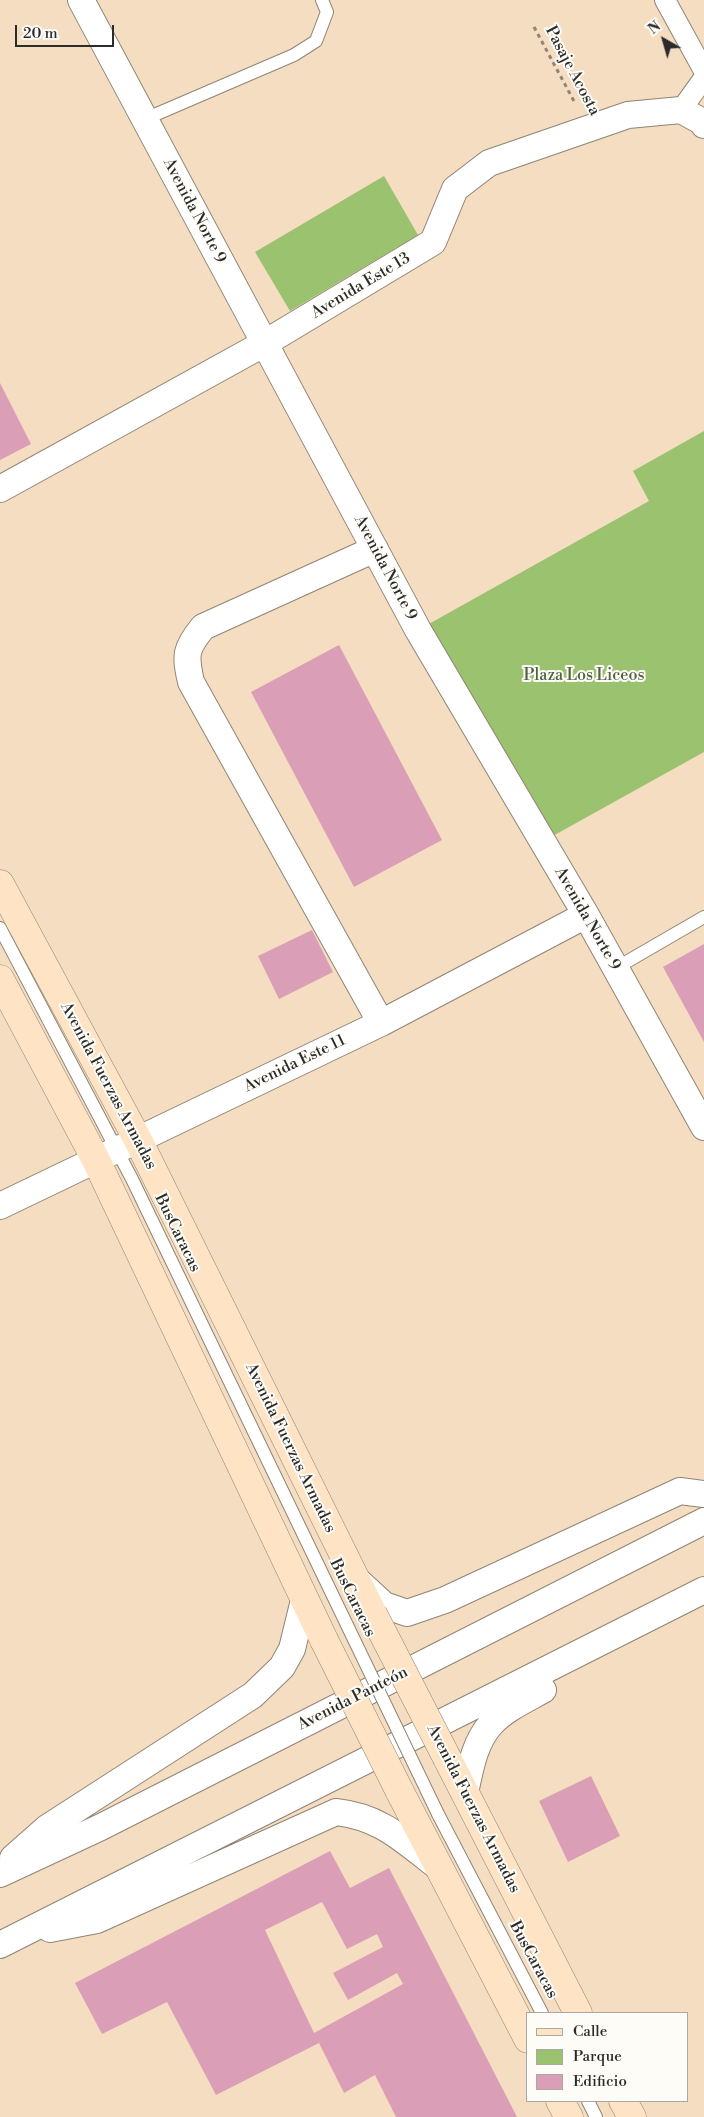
<!DOCTYPE html>
<meta charset="utf-8">
<style>
body{margin:0}
#map{position:relative;width:704px;height:2117px;overflow:hidden;background:#f4ddc0;font-family:"Libre Bodoni",serif}
canvas{display:block}
.legend{position:absolute;left:526px;top:2012px;width:162px;height:90px;box-sizing:border-box;background:#fdfcf7;border:1px solid #a9a8a5;margin:0;padding:6px 9px;list-style:none;font-size:15px;color:#2b2b2b}
.legend li{display:flex;align-items:center;gap:10px;height:25px}
.legend b{width:25px;border:1px solid #a9a8a5}
.north{position:absolute;left:639px;top:15px;width:50px;height:50px;-webkit-text-stroke:4px #fdfcf7;paint-order:stroke;rotate:322deg;font-size:14px;font-weight:700;line-height:20px;text-align:center;color:#2b2b2b}
.north::after{content:'';display:block;margin:auto;width:18px;height:22px;background:#2b2b2b;clip-path:polygon(50% 0,100% 100%,50% 72%,0 100%)}
.scale{position:absolute;left:15px;top:25px;width:99px;height:22px;box-sizing:border-box;border:2px solid #2b2b2b;border-top:0;padding-left:6px;font-size:15px;line-height:18px;white-space:nowrap;color:#2b2b2b;-webkit-text-stroke:4px #fdfcf7;paint-order:stroke}
</style>
<div id="map">
<canvas width="704" height="2117"></canvas>
<ul class="legend">
<li><b style="height:6px;background:#fee4c5"></b>Calle</li>
<li><b style="height:14px;background:#9bc26e"></b>Parque</li>
<li><b style="height:14px;background:#da9fb6"></b>Edificio</li>
</ul>
<div class="north">N</div>
<div class="scale">20 m</div>
</div>
<script>
const g = document.querySelector('canvas').getContext('2d');
g.lineJoin = 'round';
function paint(path, color) { g.fillStyle = color; g.fill(path, 'evenodd'); }
function strokePath(path, color, width, dash) { g.strokeStyle = color; g.lineWidth = width; g.lineCap = dash ? 'butt' : 'round'; g.setLineDash(dash || []); g.stroke(path); }
function label(font, color, halo, rows, align = 'center') {
  g.font = font + ' "Libre Bodoni",serif'; g.lineWidth = 4; g.setLineDash([]); g.textBaseline = 'middle'; g.strokeStyle = halo; g.fillStyle = color; for (const [text, x, y, turn = 0] of rows) {
    g.save(); g.translate(x, y); g.rotate((+turn || 0) * Math.PI / 180); g.textAlign = isNaN(turn) ? turn : align; if (halo) g.strokeText(text, 0, 0); g.fillText(text, 0, 0); g.restore();
  }
}
paint(new Path2D(`
 M384,176l34,59 -128,76 -35,-59z
 M704,431v321l-162,90 -124,-212 231,-129 -16,-30z`), '#9bc26e');
paint(new Path2D(`
 M0,383l31,61 -31,16z
 M339,645l103,195 -88,47 -103,-195z
 M312,930l21,42 -54,27 -21,-43z
 M704,944v98l-41,-75z
 M591,1776l29,60 -52,26 -29,-61z
 M330,1851l20,37 39,-20 128,249h-121l-21,-42 -31,18 -25,-50 -103,52 -49,-93 -65,32 -27,-51zM322,1902l25,47 30,-15 6,13 -50,26 15,27 49,-27 6,11 -89,49 -49,-103z`), '#da9fb6');
const service = new Path2D(`
 M145,119l149,-64 22,-14 11,-29 -5,-12
 M0,928l132,251 215,446
 M616,968l88,-51
 M438,1814l104,199
 M588,2101l8,16`);
const pedestrian = new Path2D(`
 M665,0l39,71
 M681,110l23,-32`);
const minor = new Path2D(`
 M81,0l337,630 168,285 118,212
 M0,489l265,-146 168,-101 22,-53 34,-26 139,-48 53,-5 20,11 3,4
 M375,549l-172,78c-18,22 -18,28 -12,55l190,341
 M0,1206l381,-183 205,-108
 M359,1582l25,23 23,8 38,-13 235,-109 24,3
 M465,1793c5,-23 9,-50 26,-69 14,-15 34,-24 52,-34
 M13,1858l34,-30 206,-133 29,-28 10,-18 12,-49
 M0,1874l101,-47 603,-306
 M50,1929l47,-9 239,-108c45,5 67,28 101,54
 M0,1945l704,-355`);
const secondary = new Path2D(`
 M0,884l138,256 235,474
 M0,979l96,181 228,480
 M447,1758l131,255
 M399,1790l129,249
 M560,2101l9,16
 M623,2101l9,16`);
strokePath(service, '#908476', 14);
strokePath(pedestrian, '#908476', 22);
strokePath(minor, '#908476', 28);
strokePath(secondary, '#908476', 29);
strokePath(new Path2D(`
 M534,27l41,76`), '#908476', 3, [4, 4]);
strokePath(service, '#fff', 12);
strokePath(pedestrian, '#fff', 20);
strokePath(minor, '#fff', 26);
strokePath(secondary, '#fee4c5', 28);
const serviceBridge = new Path2D(`
 M347,1625l91,189`);
const secondaryBridge = new Path2D(`
 M373,1614l74,144
 M324,1640l75,150`);
strokePath(serviceBridge, '#908476', 14, []);
strokePath(secondaryBridge, '#908476', 29, []);
strokePath(serviceBridge, '#fff', 12);
strokePath(secondaryBridge, '#fee4c5', 28);
label('16px', '#2b2b2b', '#fdfcf7', [
 ["Pasaje Acosta",572,71,62],
 ["Avenida Norte 9",194,211,62],
 ["Avenida Este 13",361,286,-31],
 ["Avenida Norte 9",385,568,62],
 ["Avenida Norte 9",587,919,60],
 ["Avenida Este 11",295,1064,-26],
 ["Avenida Fuerzas Armadas",108,1086,62],
 ["BusCaracas",177,1233,64],
 ["Avenida Fuerzas Armadas",290,1448,64],
 ["BusCaracas",352,1598,64],
 ["Avenida Panteón",353,1699,-27],
 ["Avenida Fuerzas Armadas",473,1809,63],
 ["BusCaracas",533,1960,62]
]);
label('16px', '#526042', '#fdfcf7', [
 ["Plaza Los Liceos",584,676]
]);
</script>
